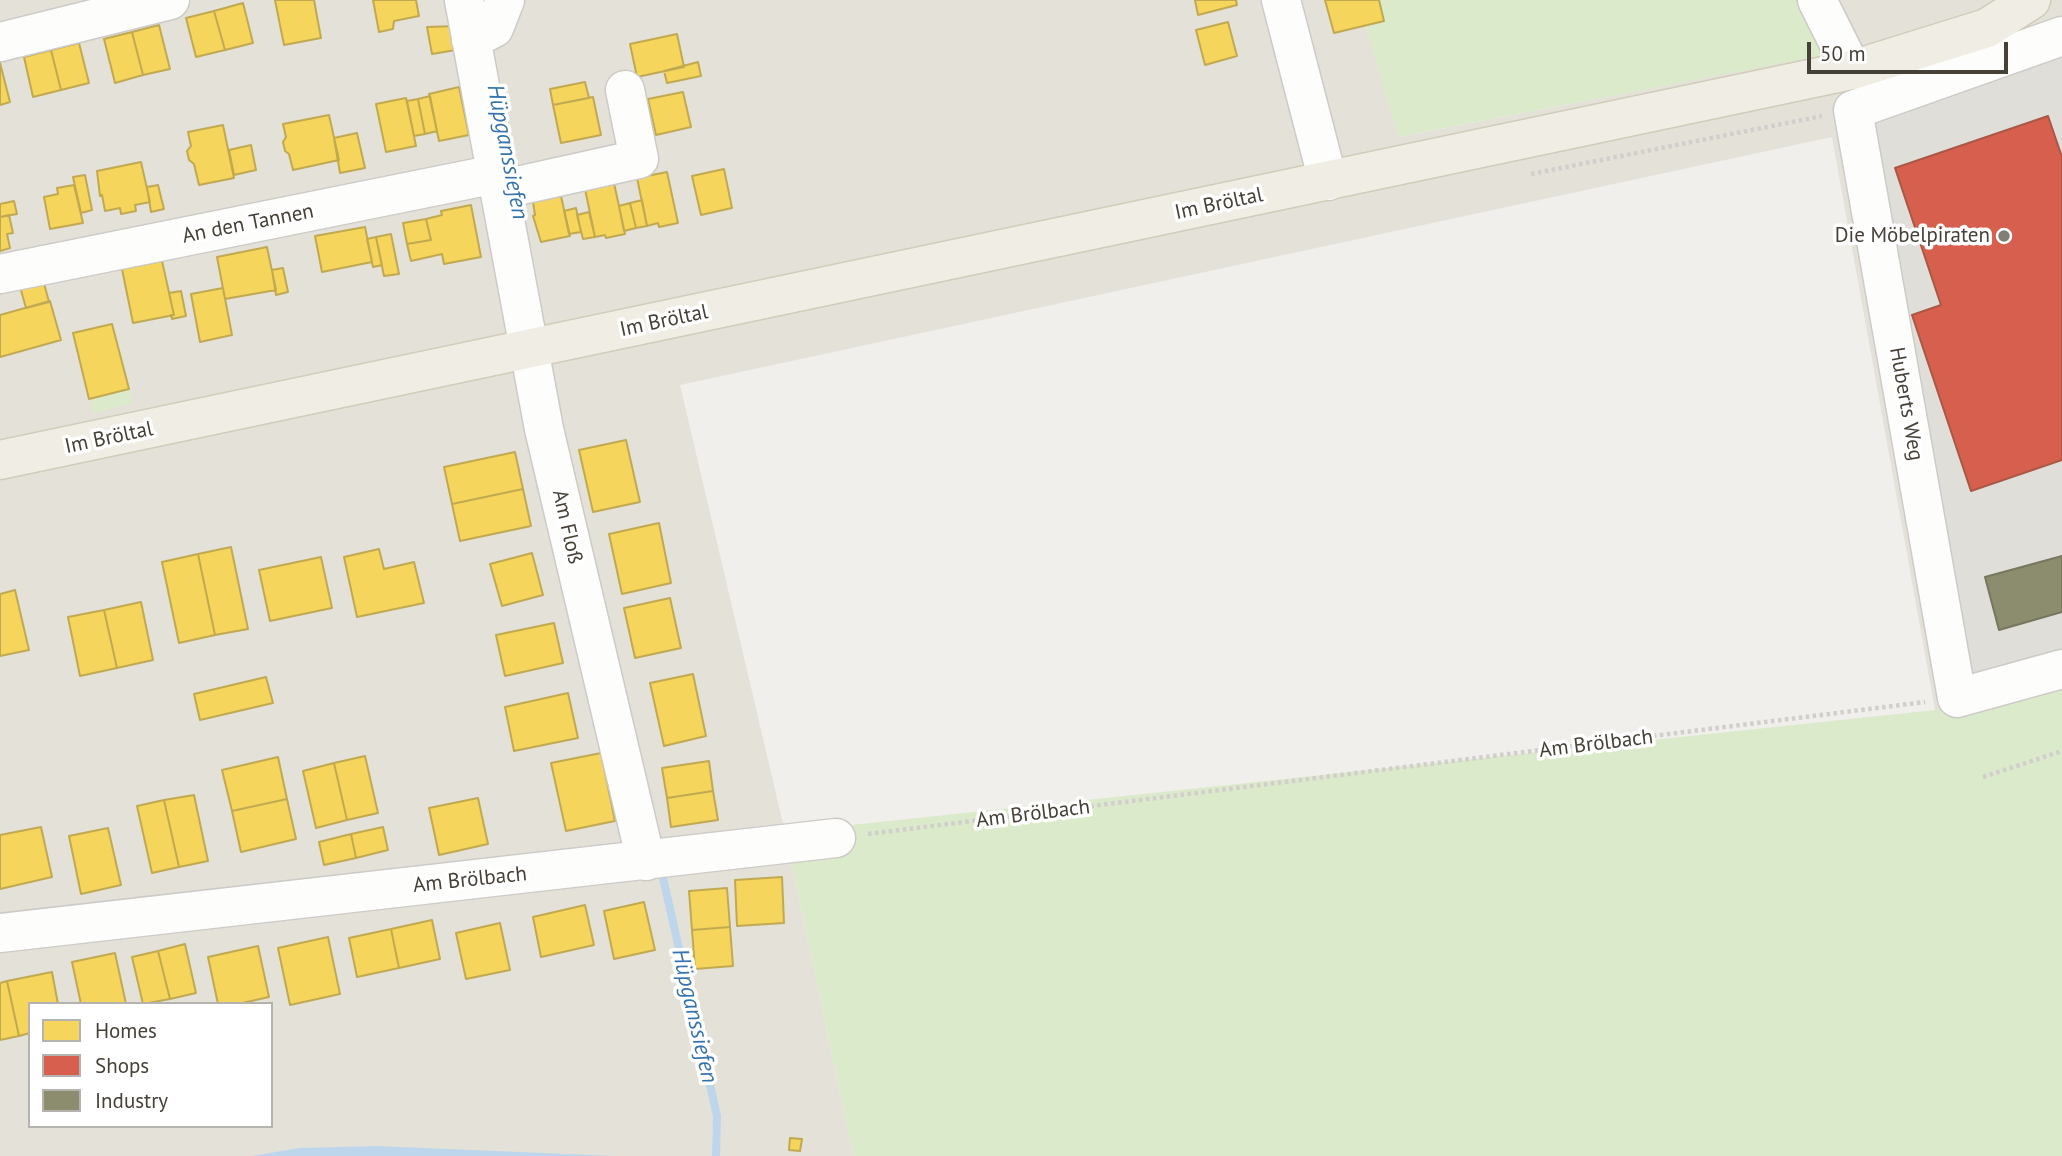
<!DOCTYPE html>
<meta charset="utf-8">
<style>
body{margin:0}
#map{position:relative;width:2062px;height:1156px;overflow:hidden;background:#f0efeb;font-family:"PT Sans",sans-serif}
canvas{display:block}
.legend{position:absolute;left:28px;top:1002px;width:245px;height:126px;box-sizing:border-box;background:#fff;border:2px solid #b5b3af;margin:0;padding:9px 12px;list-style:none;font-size:21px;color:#464137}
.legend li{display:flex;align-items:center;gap:14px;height:35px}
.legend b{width:35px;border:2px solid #b5b3af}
.scale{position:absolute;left:1807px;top:42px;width:201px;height:32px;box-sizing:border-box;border:4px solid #464137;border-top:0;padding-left:9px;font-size:21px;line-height:24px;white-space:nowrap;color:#464137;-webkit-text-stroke:5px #fff;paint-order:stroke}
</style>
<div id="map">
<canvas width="2062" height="1156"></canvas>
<ul class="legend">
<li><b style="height:19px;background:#f6d55c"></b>Homes</li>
<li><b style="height:19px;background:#d6604d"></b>Shops</li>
<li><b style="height:19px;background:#8c8c6e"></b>Industry</li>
</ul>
<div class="scale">50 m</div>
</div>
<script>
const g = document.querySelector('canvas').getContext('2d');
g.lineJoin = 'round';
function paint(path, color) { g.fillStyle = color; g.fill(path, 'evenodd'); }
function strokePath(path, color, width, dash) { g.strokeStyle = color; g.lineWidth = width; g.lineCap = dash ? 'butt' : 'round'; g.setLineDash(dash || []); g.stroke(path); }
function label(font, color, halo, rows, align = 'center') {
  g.font = font + ' "PT Sans",sans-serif'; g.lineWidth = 7; g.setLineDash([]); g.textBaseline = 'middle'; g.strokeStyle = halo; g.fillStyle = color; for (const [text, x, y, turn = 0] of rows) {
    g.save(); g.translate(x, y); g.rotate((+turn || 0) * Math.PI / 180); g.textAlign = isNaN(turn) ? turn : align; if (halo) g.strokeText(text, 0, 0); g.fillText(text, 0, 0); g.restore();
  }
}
paint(new Path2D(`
 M0,0h1358l41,137 222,-43 182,-94h259v675l-127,35 -103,-573 -1152,248 105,447 68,324h-853zM30,1004h241v122h-241z`), '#e4e1d9');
paint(new Path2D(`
 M2062,58v604l-100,30 -105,-580z`), '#e0ded9');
paint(new Path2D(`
 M1358,0h445l27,54 -432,83z
 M129,389l3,14 -39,11 -4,-15z
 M2062,675v481h-1209l-68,-324 1150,-122z`), '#dceacc');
paint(new Path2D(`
 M377,1146l237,10h-362l47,-8z`), '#bed6ec');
const homes = new Path2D(`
 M275,0h39l7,38 -37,7z
 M373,0h43l3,16 -25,5 -1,8 -14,3z
 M1195,0h41l1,5 -39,10z
 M1325,0h54l5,21 -50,12z
 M243,3l10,40 -28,7 -11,-39z
 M214,11l11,39 -29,7 -10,-39z
 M1228,22l9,34 -32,9 -9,-35z
 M159,25l11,44 -27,6 -11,-43z
 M458,26l4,23 -30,5 -5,-27z
 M132,32l11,43 -28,8 -11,-44z
 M677,34l7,33 -47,10 -7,-33z
 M79,43l10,40 -28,7 -10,-40z
 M51,50l10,40 -28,7 -9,-40z
 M698,62l3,14 -34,7 -3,-12z
 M0,63l10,39 -10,3z
 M585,82l4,16 -36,7 -3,-16z
 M459,87l10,48 -30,6 -10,-47z
 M683,92l8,35 -35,8 -8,-36z
 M430,96l7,35 -12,3 -7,-35z
 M593,97l8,38 -40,8 -8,-38z
 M406,98l10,48 -30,6 -10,-48z
 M418,99l7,35 -11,2 -7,-35z
 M329,115l10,45 -46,10 -4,-16 -4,-3 -2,-9 3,-5 -3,-13z
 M223,125l11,53 -35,7 -5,-21 -5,-4 -2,-9 4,-5 -3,-14z
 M357,133l8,35 -25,5 -6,-35z
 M251,145l5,25 -22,5 -5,-25z
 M141,162l9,40 -15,3 1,6 -15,3 -1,-6 -15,3 -3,-16 -2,1 -3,-25z
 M724,169l8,39 -31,7 -9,-39z
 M667,172l11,51 -19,4 -1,-4 -11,3 -10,-48z
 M85,175l7,35 -11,3 -8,-36z
 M614,183l11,51 -19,4 -1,-3 -10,2 -10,-48z
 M74,185l9,38 -33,6 -6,-32 14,-3 -1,-6z
 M158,185l6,24 -13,3 -4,-25z
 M561,196l9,40 -29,6 -8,-26 2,-1 -2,-13z
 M642,200l5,26 -11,2 -6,-25z
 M14,201l3,13 -17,3v-13z
 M630,203l6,25 -12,3 -5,-25z
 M471,205l10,52 -37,7 -2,-10 -31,7 -4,-17 24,-4 -5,-21 16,-4 -1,-4z
 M576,208l5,24 -12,2 -5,-23z
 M589,212l6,25 -12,2 -6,-24z
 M9,215l4,18 -6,1 3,14 -10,3v-34z
 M426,219l5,21 -24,4 -4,-21z
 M365,227l7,35 -50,10 -7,-36z
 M391,234l8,40 -15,2 -8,-39z
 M376,237l6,28 -9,2 -6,-28z
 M267,247l9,43 -51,9 -8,-42z
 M162,261l12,54 -41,8 -11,-54z
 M283,268l5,24 -12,3 -4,-25z
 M42,276l7,26 -23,6 -7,-25z
 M223,288l9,47 -32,7 -9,-48z
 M181,291l5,25 -14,3 -1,-4h3l-5,-22z
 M50,301l11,39 -61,17v-42z
 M112,324l17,65 -40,10 -16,-66z
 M626,440l14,62 -47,10 -14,-62z
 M515,452l8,37 -71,15 -8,-37z
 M523,489l8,37 -71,15 -8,-37z
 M659,523l12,60 -49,11 -13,-60z
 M231,547l17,82 -33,6 -17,-81z
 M379,549l5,20 30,-7 10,41 -67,14 -13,-60z
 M532,553l11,42 -41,11 -12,-42z
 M198,554l17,81 -36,8 -17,-81z
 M321,557l11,51 -62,13 -11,-51z
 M15,590l14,60 -29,6v-62z
 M670,598l11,50 -46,10 -11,-50z
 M141,602l12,58 -36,8 -13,-58z
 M104,610l13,58 -37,8 -12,-59z
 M554,623l9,40 -58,13 -9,-41z
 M693,674l13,62 -42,10 -14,-63z
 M266,677l7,26 -73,17 -6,-26z
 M568,693l10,45 -64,13 -9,-44z
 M601,753l14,68 -49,10 -15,-68z
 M365,756l13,57 -31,7 -13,-57z
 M278,757l9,42 -55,12 -10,-41z
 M709,761l4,30 -46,7 -5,-30z
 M334,763l13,57 -31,8 -13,-57z
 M713,791l5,29 -47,7 -4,-29z
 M194,795l14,66 -29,6 -15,-67z
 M478,798l10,46 -49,11 -10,-47z
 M287,799l9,40 -55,13 -9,-41z
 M164,800l15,67 -27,6 -15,-67z
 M41,827l11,50 -52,12v-54z
 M383,827l5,23 -32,8 -5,-24z
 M108,828l13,57 -40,9 -12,-58z
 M351,834l5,24 -32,7 -5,-23z
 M782,877l2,46 -47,3 -2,-46z
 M727,888l3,39 -38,3 -3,-39z
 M644,902l11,48 -41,9 -10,-48z
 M585,905l9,40 -53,12 -8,-40z
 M432,920l8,39 -41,9 -8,-39z
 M500,923l10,47 -44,9 -10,-46z
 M730,927l3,39 -38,3 -3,-39z
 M391,929l8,39 -42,9 -8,-39z
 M328,937l12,57 -50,11 -12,-57z
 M185,944l11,49 -26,6 -12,-48z
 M258,946l11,51 -31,7h-20l-10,-47z
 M158,951l12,48 -27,5 -11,-47z
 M115,953l11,51h-45l-9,-42z
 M52,972l6,32h-28v29l-11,3 -12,-55z
 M7,981l12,55 -19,4v-57z
 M790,1138l12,1 -2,12 -11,-1z`);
paint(homes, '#f6d55c');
strokePath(homes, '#c1a951', 2);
const shops = new Path2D(`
 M2048,116l14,41v303l-91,31 -59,-176 29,-10 -46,-137z`);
paint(shops, '#d6604d');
strokePath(shops, '#ab5746', 2);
const industry = new Path2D(`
 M2062,556v56l-63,18 -14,-53z`);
paint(industry, '#8c8c6e');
strokePath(industry, '#77765e', 2);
strokePath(new Path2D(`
 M663,878l54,238 -1,40`), '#bed6ec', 8);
const minor = new Path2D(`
 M464,0l80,429 102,432
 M1281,0l47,181
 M1817,0l35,70
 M2062,36l-209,74 104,588 105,-29
 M471,40l23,-12 11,-28
 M0,42l170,-42
 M499,190l140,-31 -14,-69
 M0,274l496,-100
 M0,933l836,-95`);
const major = new Path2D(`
 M0,460l1852,-390 135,-42 44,-28`);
strokePath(minor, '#cdcbc7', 41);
strokePath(major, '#d1ccba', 41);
strokePath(new Path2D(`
 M1531,174l291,-58
 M1983,777l79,-26
 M868,834l1057,-132`), '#d1cecb', 4.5, [3.5, 3.5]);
strokePath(minor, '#fdfdfc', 38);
strokePath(major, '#f0ede4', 38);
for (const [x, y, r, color] of [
 [2004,236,7,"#827e76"]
]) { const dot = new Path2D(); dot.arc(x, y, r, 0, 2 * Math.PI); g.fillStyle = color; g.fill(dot); strokePath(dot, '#fff', 2.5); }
label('21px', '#464137', '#fff', [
 ["Im Bröltal",1219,204,-12],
 ["An den Tannen",248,224,-11],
 ["Im Bröltal",664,321,-12],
 ["Huberts Weg",1906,404,80],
 ["Im Bröltal",109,438,-12],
 ["Am Floß",567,527,77],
 ["Am Brölbach",1596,744,-7],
 ["Am Brölbach",1033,814,-7],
 ["Am Brölbach",470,880,-6]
]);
label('21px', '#464137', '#fff', [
 ["Die Möbelpiraten",1990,236]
], 'right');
label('italic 23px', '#3673ac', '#fff', [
 ["Hüpganssiefen",507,152,79],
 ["Hüpganssiefen",694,1016,77]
]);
</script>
